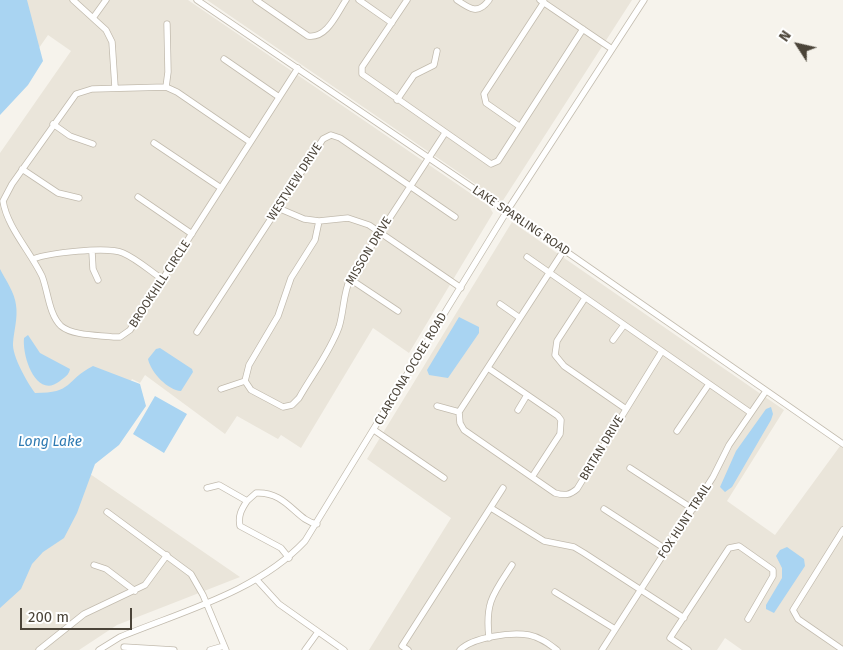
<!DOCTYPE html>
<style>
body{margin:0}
#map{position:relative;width:843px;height:650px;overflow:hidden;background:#f6f3ec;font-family:"Fira Sans",sans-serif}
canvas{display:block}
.north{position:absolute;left:773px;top:20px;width:50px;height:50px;-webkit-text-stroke:4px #fff;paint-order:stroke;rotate:305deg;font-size:14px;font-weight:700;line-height:20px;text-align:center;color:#4b4439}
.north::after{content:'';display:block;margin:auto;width:18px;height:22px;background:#4b4439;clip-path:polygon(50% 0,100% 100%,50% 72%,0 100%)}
.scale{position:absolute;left:20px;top:608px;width:112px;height:22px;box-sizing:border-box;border:2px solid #4b4439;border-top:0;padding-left:6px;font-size:15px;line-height:18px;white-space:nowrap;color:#4b4439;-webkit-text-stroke:4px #fff;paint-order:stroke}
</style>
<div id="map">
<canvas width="843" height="650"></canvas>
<div class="north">N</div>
<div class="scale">200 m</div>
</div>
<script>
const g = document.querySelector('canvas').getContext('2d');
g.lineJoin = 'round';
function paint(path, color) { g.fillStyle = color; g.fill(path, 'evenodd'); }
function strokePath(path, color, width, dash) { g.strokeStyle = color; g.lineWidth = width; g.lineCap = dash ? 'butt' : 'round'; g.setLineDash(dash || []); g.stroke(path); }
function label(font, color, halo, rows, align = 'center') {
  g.font = font + ' "Fira Sans",sans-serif'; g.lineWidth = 4; g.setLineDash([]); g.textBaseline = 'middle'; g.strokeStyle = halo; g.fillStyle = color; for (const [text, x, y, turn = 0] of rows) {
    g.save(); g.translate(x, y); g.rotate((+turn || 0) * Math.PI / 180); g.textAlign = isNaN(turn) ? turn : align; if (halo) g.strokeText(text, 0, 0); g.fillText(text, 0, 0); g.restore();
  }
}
paint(new Path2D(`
 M0,0h188l301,206 4,7 -84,140 -36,-25 -72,120 -20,-13 -3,4 -41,-23 -12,18 -80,-59 -5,8 -8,-4 -55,86 163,112 -123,48 -38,25h-79v-497l71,-102 -23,-16 -48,69z
 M207,0h425l-130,202z
 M512,222l272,188 -57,91 48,34 68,-93v208h-101l-17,-12 -8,12h-348l82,-132 -84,-59z`), '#eae5da');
paint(new Path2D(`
 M0,0h27l16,61 -15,24 -28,30z
 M0,269c5,10 15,24 16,36 2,13 -2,25 -3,38 -1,13 14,39 22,50 39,0 29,-12 58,-27l47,18 6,22 -27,39 -24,19 -18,49 -13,25 -21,14 -11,12 -11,25 -21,19z
 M459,317l20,10v6l-31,45 -19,-3 -2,-5z
 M28,335l12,18 30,16c-1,6 -5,8 -10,12 -24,19 -38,-25 -36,-43z
 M160,348l32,21 1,3 -12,19c-13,-1 -30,-18 -33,-32l8,-10z
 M155,396l32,18 -23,39 -31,-19z
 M771,407l2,7 -2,6 -39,67 -7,5 -5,-5 16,-36 30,-42z
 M787,547l17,12 1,7 -31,47 -8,-4v-4l16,-27v-10l-6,-12 4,-6z`), '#a9d4f2');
const minor = new Path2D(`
 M73,0l33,30 6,12 3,45
 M197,0l367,250 279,194
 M256,0l52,36c19,3 29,-23 38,-36
 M359,0l33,23
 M407,0l-45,67v7l129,90 7,-3 85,-132
 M457,0c13,9 21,15 32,0
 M540,0l72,49
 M93,18l13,-18
 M224,59l55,38
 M166,87l2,-15 -1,-48
 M397,100l17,-25 20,-10 3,-14
 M53,124l17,12 23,8
 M519,126l-33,-23 -2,-9 60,-92
 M250,142l-73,-50 -11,-5 -74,2 -16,5 -64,90 -9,17c4,26 27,50 39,75 6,15 7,39 19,50 12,10 38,9 53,11h6l10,-7 168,-262
 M154,143l67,45
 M22,169l36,24 21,5
 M138,197l54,37
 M278,208l26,11 15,2 29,-3 21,7 92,63
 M92,252l1,17 5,11
 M527,257l224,156
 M33,259c16,-6 74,-13 90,-6 14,6 27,18 39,26
 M350,279l48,32
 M585,298l-28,43 -2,14 9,11 62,43
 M500,304l20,14
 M197,332l126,-193 8,-4 9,3 115,79
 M613,340l11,-15
 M488,368l70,48 3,4 -1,14 -28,43
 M245,381l6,9 32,17 9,-2 7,-7c13,-23 31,-46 40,-71 5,-16 4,-33 11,-48l95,-146
 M245,381l4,-16 29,-49 13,-38 24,-38 4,-19
 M221,389l24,-8
 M437,406l22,6
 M518,410l9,-15
 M459,412l1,11 4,7 91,63c10,3 15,2 22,-4l85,-138
 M459,412l105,-162
 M374,430l70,48
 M677,431l32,-47
 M630,468l63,41
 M207,488l12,-3 28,16 9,-8c31,-2 40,28 61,31
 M247,501c-6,9 -9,15 -7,25l41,22 8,10
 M491,508l53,33 30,6 10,6 100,65
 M604,509l63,41
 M107,512l84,62 12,21 23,55
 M94,565l12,4 29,22
 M257,580l22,24 65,46
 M555,592l60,37
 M489,638c-4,-36 4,-44 23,-73
 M124,647l50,3
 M39,650l45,-36 61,-29 22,-30
 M99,650l21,-13c63,-26 137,-45 185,-96l202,-330 137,-211
 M210,650l14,-4
 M305,650l13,-18
 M408,650l-6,-4 101,-158
 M460,650c13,-13 51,-18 69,-15 11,2 20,9 28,15
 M602,650l111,-173 16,-32 37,-54
 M688,650l-18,-12 59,-90 10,-2 34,24v6l-25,43
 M843,650l-45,-31 -5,-9 50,-80`);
strokePath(minor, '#c2bbae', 7);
strokePath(minor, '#fff', 5.5);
label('12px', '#4b4439', '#fff', [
 ["WESTVIEW DRIVE",295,182,-57],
 ["LAKE SPARLING ROAD",521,221,34],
 ["MISSON DRIVE",369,251,-59],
 ["BROOKHILL CIRCLE",160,284,-57],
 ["CLARCONA OCOEE ROAD",411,369,-59],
 ["BRITAN DRIVE",602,448,-59],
 ["FOX HUNT TRAIL",685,521,-57]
]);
label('italic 14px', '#2e7ab2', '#fff', [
 ["Long Lake",50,442]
]);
</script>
